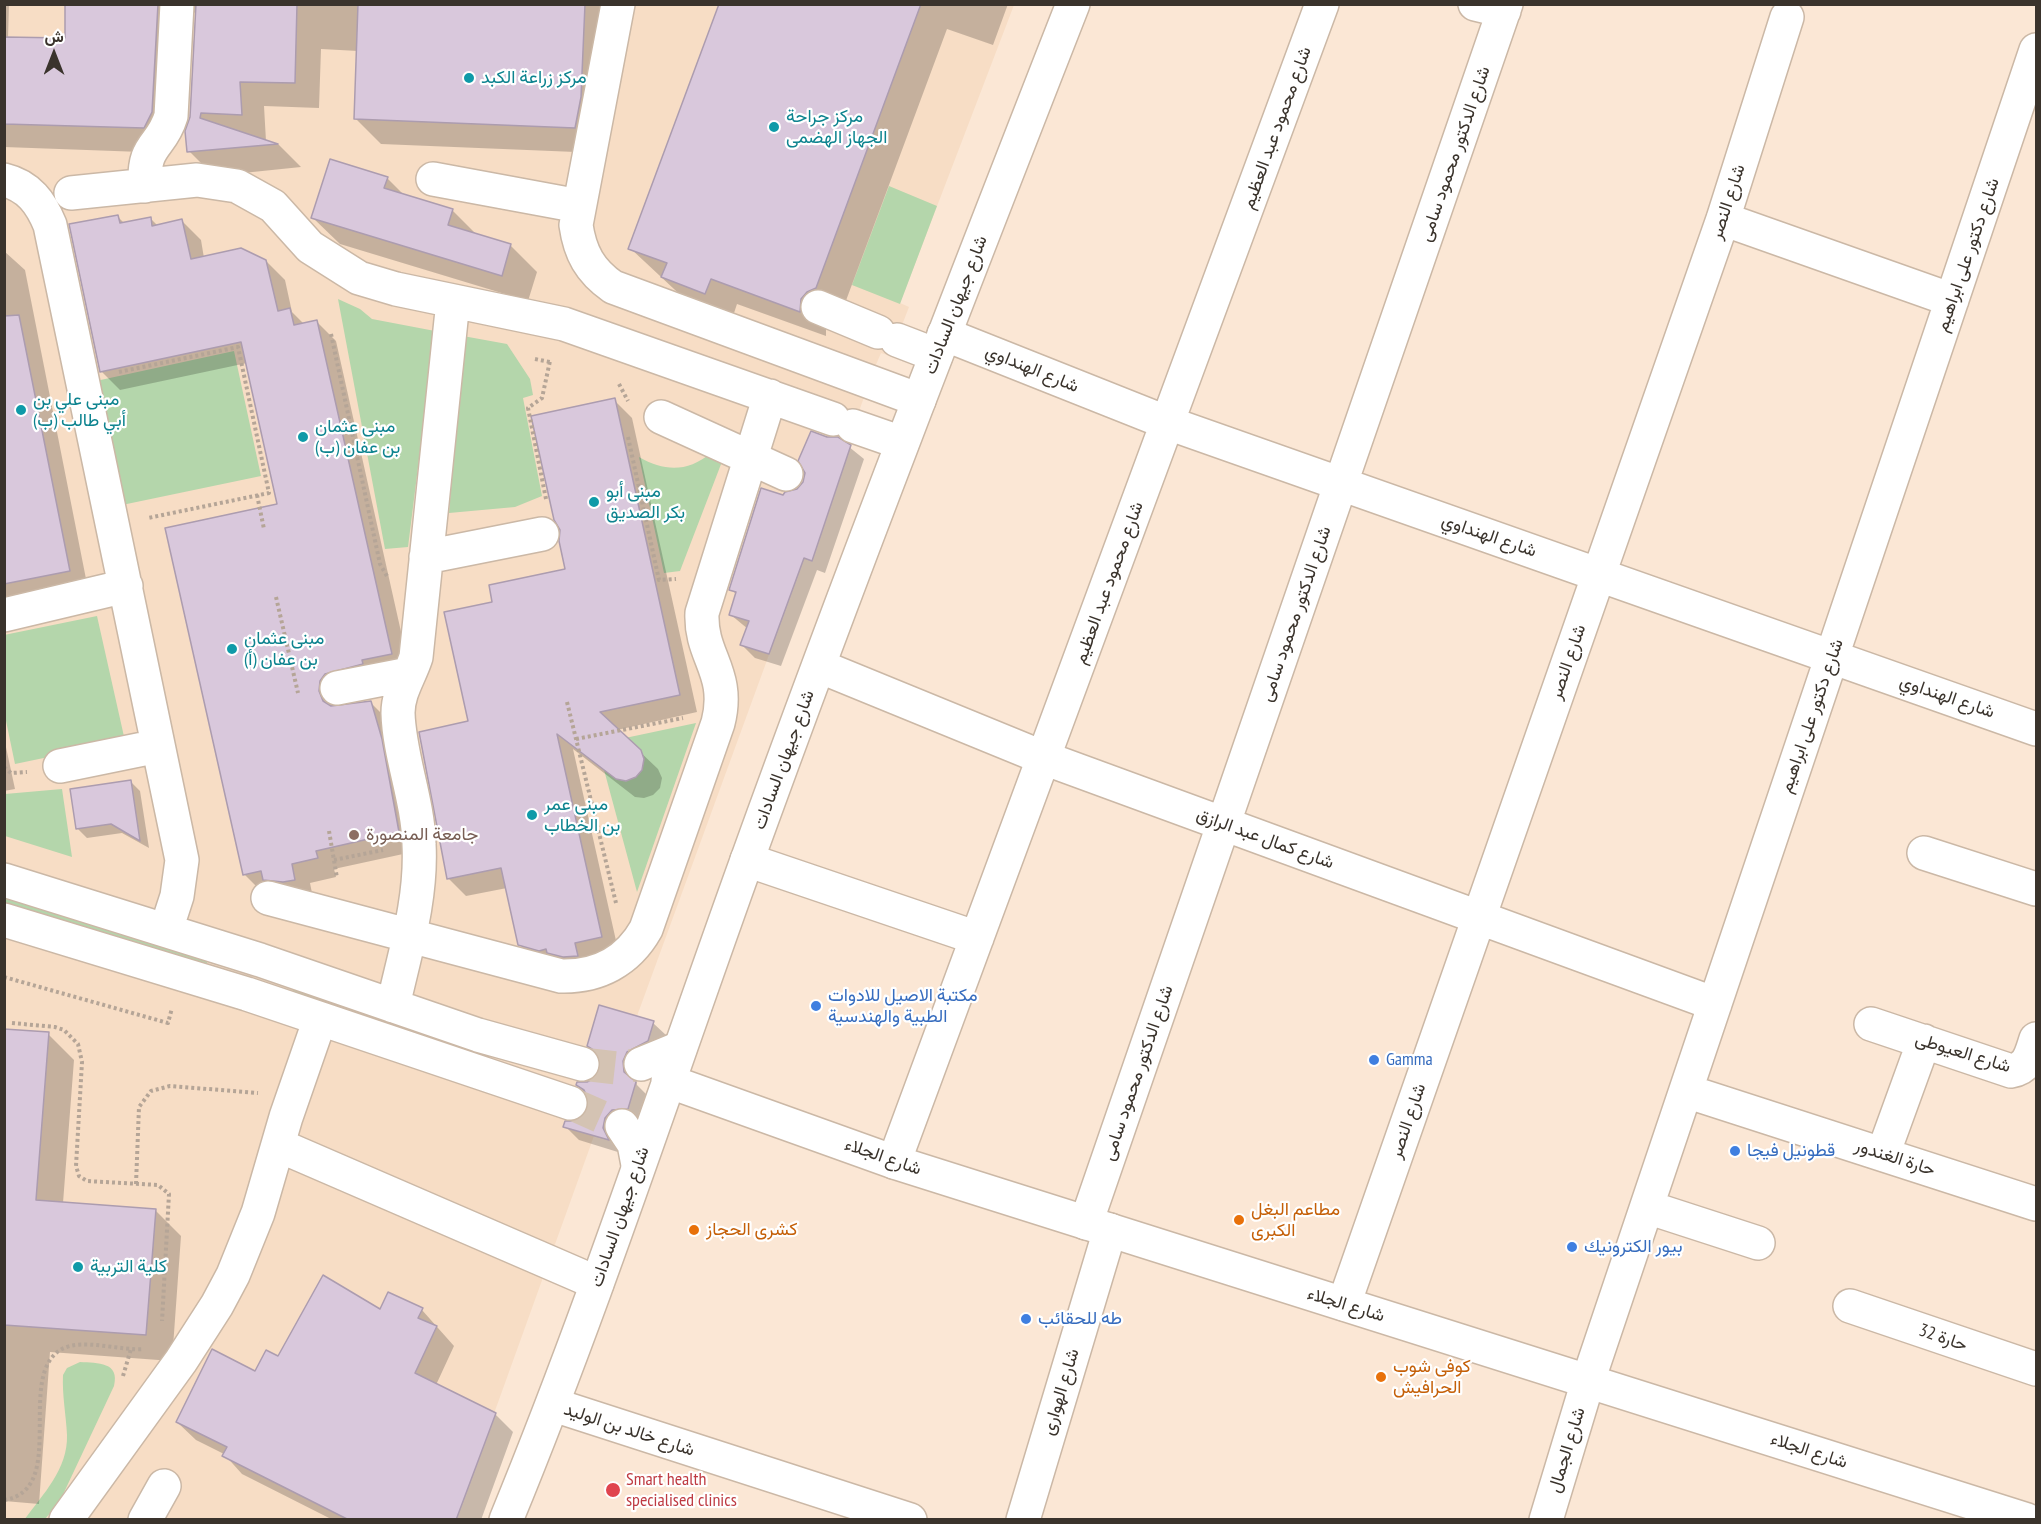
<!DOCTYPE html>
<meta charset="utf-8">
<style>
body{margin:0}
#map{position:relative;width:2041px;height:1524px;overflow:hidden;background:#fbe7d5;font-family:"PT Sans Narrow",Vazirmatn,sans-serif}
canvas{display:block}
.frame{position:absolute;inset:0;border:6px solid #3a332c;pointer-events:none}
.north{position:absolute;left:24px;top:24px;width:60px;height:60px;-webkit-text-stroke:4px #fff;paint-order:stroke;rotate:0deg;font-size:16px;font-weight:700;line-height:24px;text-align:center;color:#3a332c}
.north::after{content:'';display:block;margin:auto;width:21px;height:27px;background:#3a332c;clip-path:polygon(50% 0,100% 100%,50% 72%,0 100%)}
</style>
<div id="map">
<canvas width="2041" height="1524"></canvas>
<div class="frame"></div>
<div class="north">ش</div>
</div>
<script>
const g = document.querySelector('canvas').getContext('2d');
g.lineJoin = 'round';
function paint(path, color) { g.fillStyle = color; g.fill(path, 'evenodd'); }
function strokePath(path, color, width, dash) { g.strokeStyle = color; g.lineWidth = width; g.lineCap = dash ? 'butt' : 'round'; g.setLineDash(dash || []); g.stroke(path); }
function label(font, color, halo, rows, align = 'center') {
  g.font = font + ' "PT Sans Narrow",Vazirmatn,sans-serif'; g.lineWidth = 4.5; g.setLineDash([]); g.textBaseline = 'middle'; g.strokeStyle = halo; g.fillStyle = color; for (const [text, x, y, turn = 0] of rows) {
    g.save(); g.translate(x, y); g.rotate((+turn || 0) * Math.PI / 180); g.textAlign = isNaN(turn) ? turn : align; if (halo) g.strokeText(text, 0, 0); g.fillText(text, 0, 0); g.restore();
  }
}
paint(new Path2D(`
 M5,5h1009l-114,298 9,4 -19,49 -9,-3 -6,14 -25,69 2,7 -40,118 -8,-2 -167,457 17,5 -37,122 -23,-7 -138,383 -451,1z`), '#f7ddc5');
paint(new Path2D(`
 M889,186l48,20 -37,98 -48,-19z
 M338,299l22,10 12,10 63,12 -27,216 -23,2z
 M463,336l44,8 23,35 3,16 -10,3 19,98 -27,11 -66,6z
 M234,351l27,125 -139,29 -26,-124z
 M711,453l12,6 -43,112 -16,2 -25,-116c26,15 49,15 72,-4z
 M97,616l28,125 -110,23 -10,-48 -1,-81z
 M696,723l-59,169 -37,-137 11,-14zM633,743c31,28 -16,57 -29,20z
 M62,789l10,68 -67,-21v-42z
 M4,895l203,66v4l-202,-59z
 M295,985l144,54 -2,2 -145,-47z
 M80,1362c18,1 40,0 34,24l-55,117 -14,16 -21,1c19,-26 44,-51 43,-85 -1,-20 -5,-40 -4,-60l4,-7z`), '#b4d6ab');
paint(new Path2D(`
 M4,4h5l-1,35 58,1 1,-36h543l-10,149 -219,-9 -25,-25 2,-68 -37,-2 -2,59 -55,-2 2,35 12,3 23,23 -87,9 -25,-25 8,-140 -11,7 -17,135 -165,-6z
 M732,4h276l-15,41 -46,-16 -106,285 -15,12v10l-89,-32 -5,15 -43,-16 -59,-55z
 M387,178l18,18 47,14 25,25 34,11 26,26 -9,29 -188,-57 -27,-26z
 M117,216l8,8 25,-6 8,8 24,-5 19,19 3,18 62,3 19,19 7,32 13,13 12,-3 19,19 74,331 -72,29 -1,6 33,-5 19,19 28,130 -83,18 2,8 -26,6 3,15 -50,-5 -19,-19 35,-369 -32,-142 -127,27 -19,-19z
 M4,251l21,19 63,319 -84,17z
 M614,400l18,18 65,294 -80,18 41,39 4,9 -2,10 -7,7 -9,3 -9,-1 -62,-48 46,205 -27,6 -55,2 -18,-18 -12,-56 -41,8 -18,-18 22,-156 24,-119 73,-32z
 M826,438h12l26,21 -39,114 -8,-3 -36,96 -26,-8 -13,-13 6,-16 -17,-14 6,-20 -6,-6 53,-92 13,-6 7,-8z
 M4,738l11,51 -11,2z
 M130,781l10,10 9,57 -27,-15 -35,5 -9,-9z
 M653,1023l14,13 -31,39 1,10 12,12 -8,25 -20,31 -42,-13 -14,-14 18,-7 6,-10 -1,-13 -11,-11 19,-6 5,-9v-12l-12,-12z
 M4,1030l44,4 26,26 -11,143 92,7 26,26 -9,125 -122,-9 -11,152 -35,-3z
 M422,1310l32,36 -18,39 59,29 18,18 -32,88h-148l-91,-46 -18,-20 -28,-14 -19,-18 102,-64 102,-47z`), '#0003');
const building = new Path2D(`
 M65,4h93l-6,108 -8,16 -140,-4v-87l61,1z
 M196,4h101l-2,79 -55,-1 2,33 -41,-2 -1,5 78,26 -91,8 -2,-21 5,-14z
 M358,4h227l-4,93 -6,31 -221,-9z
 M719,4h202l-105,284 -9,4 -6,7 -1,13 -89,-33 -6,15 -44,-17 6,-14 -39,-14z
 M330,159l58,18 -4,11 69,21 -5,16 63,19 -9,32 -191,-58z
 M118,215l2,8 31,-6 1,9 30,-7 9,40 50,-11 25,12 12,51 12,-3 4,17 23,-5 75,334 -30,6 1,4 -38,10 -5,7 -1,10 4,10 8,5 40,-5 11,38 17,93 -83,19 2,7 -26,6 3,16 -12,2 -20,-2 -2,-9 -18,4 -78,-347 112,-24 -36,-162 -141,30 -31,-148z
 M19,315l51,256 -66,13v-268z
 M615,398l65,297 -80,17 41,38 3,9 -2,11 -6,7 -10,4 -10,-2 -59,-45 45,203 -27,6 3,13 -15,1 -16,-4 -1,-4 -7,2 -21,-6 -17,-77 -54,11 -28,-147 49,-11 -24,-109 48,-10 -3,-17 76,-16 -6,-28 1,-11 -6,-10 -23,-104z
 M811,431l16,6h11l13,8 -39,116 -8,-3 -35,96 -29,-9 9,-24 -20,-6 7,-23 -7,-2 32,-102 22,7 2,-3 12,-3 6,-7 2,-9 -7,-12z
 M131,780l9,61 -29,-17 -35,5 -6,-40z
 M599,1005l55,16 -6,20 -21,11 -4,9 1,11 12,10 -8,27 -16,1 -7,8 -2,10 6,12 -46,-13 2,-6h8l9,-4 6,-9v-9l-4,-9 -8,-5 1,-3h10l8,-4 5,-8v-11l-5,-8 -8,-5z
 M4,1029l45,3 -13,168 120,9 -10,126 -142,-10z
 M323,1275l57,34 8,-17 35,16 -5,10 19,8 -22,47 81,40 -40,107h-107l-127,-64 5,-9 -51,-25 36,-73 43,22 11,-21 12,6z`);
paint(building, '#d9c8dc');
strokePath(building, '#ac9caf', 1.5);
strokePath(new Path2D(`
 M582,1064l35,4 24,-4
 M570,1103l52,23`), '#d4c3b3', 33, [33, 16]);
const minor = new Path2D(`
 M618,4l-42,221c4,28 14,46 37,62l306,113
 M1475,4l29,7
 M433,179l146,27
 M4,180c25,6 37,23 46,45l132,635 -5,36 -11,34
 M145,186c-2,-44 16,-37 26,-70l6,-112
 M71,193l126,-13 40,6 36,20 37,41 49,31 37,11 168,35 269,95
 M1723,219l229,81
 M818,307l60,25
 M944,334l224,89 868,306
 M897,340l39,15
 M661,417l125,57
 M853,426l49,17
 M426,557l116,-23
 M4,615l122,-29
 M819,666l225,92 671,246
 M337,688l72,-14
 M60,766l98,-20
 M1924,853l112,36
 M747,860l230,78
 M4,880l256,80 218,75 104,29
 M268,898l293,78c37,1 67,-15 85,-47l72,-206c13,-51 -18,-66 -16,-110l68,-217
 M4,920l243,74 323,109
 M393,1006c12,-54 29,-107 26,-162 -1,-44 -20,-89 -21,-131 0,-21 12,-37 18,-56l37,-356
 M1871,1024l140,47c18,-3 20,-17 25,-32
 M641,1064l39,-16
 M1686,1091l350,113
 M622,1126l12,18 4,21
 M278,1145l319,138
 M1883,1154l41,-113
 M894,1162l428,-1158
 M1647,1207l111,36
 M1086,1223l420,-1219
 M1344,1304l379,-1085 64,-202
 M1850,1306l186,63
 M554,1405l356,115
 M66,1520l115,-159 36,-56 16,-30 25,-62 28,-96 34,-98
 M145,1520l19,-34
 M1023,1520l87,-290
 M1546,1520l42,-139 448,-1331`);
const major = new Path2D(`
 M668,1081l226,81 1133,358
 M506,1520c89,-216 161,-438 240,-657 104,-288 215,-573 327,-859`);
strokePath(minor, '#cbb8a6', 36);
strokePath(major, '#cbb8a6', 36);
strokePath(new Path2D(`
 M331,334l49,230 8,14
 M535,359l15,3
 M119,372l119,-25 31,146 -121,25
 M619,384l9,17
 M628,437l31,143 17,-1
 M257,495l7,34
 M546,499l-18,-91 14,-10 8,-37
 M276,597l22,96
 M567,702l49,201
 M576,739l107,-21
 M4,767l7,6 16,-1
 M329,831l8,47
 M334,860l49,-10
 M4,977l164,46 4,-15
 M12,1023l43,4 9,3 14,14 4,18 -6,104 3,10 8,5 71,4 11,9 -7,127
 M136,1184l3,-77 12,-16 19,-5 88,7
 M123,1376l8,-27
 M4,1500c66,-10 10,-125 58,-151 20,-11 59,2 82,0`), '#b5a597', 4, [3, 3]);
strokePath(minor, '#fff', 33);
strokePath(major, '#fff', 33);
for (const [x, y, r, color] of [
 [469,78,6,"#0f9aa8"],
 [774,127,6,"#0f9aa8"],
 [21,410,6,"#0f9aa8"],
 [303,437,6,"#0f9aa8"],
 [594,502,6,"#0f9aa8"],
 [232,649,6,"#0f9aa8"],
 [532,815,6,"#0f9aa8"],
 [354,835,6,"#8d6e63"],
 [816,1006,6,"#3f7fe0"],
 [1374,1060,6,"#3f7fe0"],
 [1735,1151,6,"#3f7fe0"],
 [1239,1220,6,"#e8710a"],
 [694,1230,6,"#e8710a"],
 [1572,1247,6,"#3f7fe0"],
 [78,1267,6,"#0f9aa8"],
 [1026,1319,6,"#3f7fe0"],
 [1381,1377,6,"#e8710a"],
 [613,1490,8,"#e0444e"]
]) { const dot = new Path2D(); dot.arc(x, y, r, 0, 2 * Math.PI); g.fillStyle = color; g.fill(dot); strokePath(dot, '#fff', 2); }
label('18px', '#0d838f', '#fff', [
 ["مركز زراعة الكبد",481,78],
 ["مركز جراحة",786,117],
 ["الجهاز الهضمى",786,138],
 ["مبنى علي بن",33,400],
 ["أبي طالب (ب)",33,421],
 ["مبنى عثمان",315,427],
 ["بن عفان (ب)",315,448],
 ["مبنى أبو",606,492],
 ["بكر الصديق",606,513],
 ["مبنى عثمان",244,639],
 ["بن عفان (أ)",244,660],
 ["مبنى عمر",544,805],
 ["بن الخطاب",544,826],
 ["كلية التربية",90,1267]
], 'left');
label('18px', '#3a332c', '#fff', [
 ["شارع محمود عبد العظيم",1277,128,-70],
 ["شارع الدكتور محمود سامى",1455,154,-71],
 ["شارع النصر",1728,202,-72],
 ["شارع دكتور على ابراهيم",1968,255,-71],
 ["شارع جيهان السادات",956,305,-69],
 ["شارع الهنداوي",1032,369,22],
 ["شارع الهنداوي",1489,536,19],
 ["شارع محمود عبد العظيم",1109,583,-70],
 ["شارع الدكتور محمود سامى",1296,614,-71],
 ["شارع النصر",1568,662,-71],
 ["شارع الهنداوي",1947,697,19],
 ["شارع دكتور على ابراهيم",1812,716,-71],
 ["شارع جيهان السادات",784,760,-70],
 ["شارع كمال عبد الرازق",1265,839,20],
 ["شارع العيوطى",1963,1053,17],
 ["شارع الدكتور محمود سامى",1138,1073,-71],
 ["شارع النصر",1408,1121,-71],
 ["شارع الجلاء",883,1157,19],
 ["حارة الغندور",1895,1158,18],
 ["شارع جيهان السادات",620,1217,-71],
 ["شارع الجلاء",1346,1305,17],
 ["حارة 32",1943,1338,19],
 ["شارع الهوارى",1061,1392,-73],
 ["شارع خالد بن الوليد",629,1430,18],
 ["شارع الجمال",1567,1450,-73],
 ["شارع الجلاء",1809,1451,18]
]);
label('18px', '#785e54', '#fff', [
 ["جامعة المنصورة",366,835]
], 'left');
label('18px', '#366cbe', '#fff', [
 ["مكتبة الاصيل للادوات",828,996],
 ["الطبية والهندسية",828,1017],
 ["Gamma",1386,1060],
 ["قطونيل فيجا",1747,1151],
 ["بيور الكترونيك",1584,1247],
 ["طه للحقائب",1038,1319]
], 'left');
label('18px', '#c56008', '#fff', [
 ["مطاعم البغل",1251,1210],
 ["الكبرى",1251,1231],
 ["كشرى الحجاز",706,1230],
 ["كوفى شوب",1393,1367],
 ["الحرافيش",1393,1388]
], 'left');
label('18px', '#be3a42', '#fff', [
 ["Smart health",626,1480],
 ["specialised clinics",626,1501]
], 'left');
</script>
